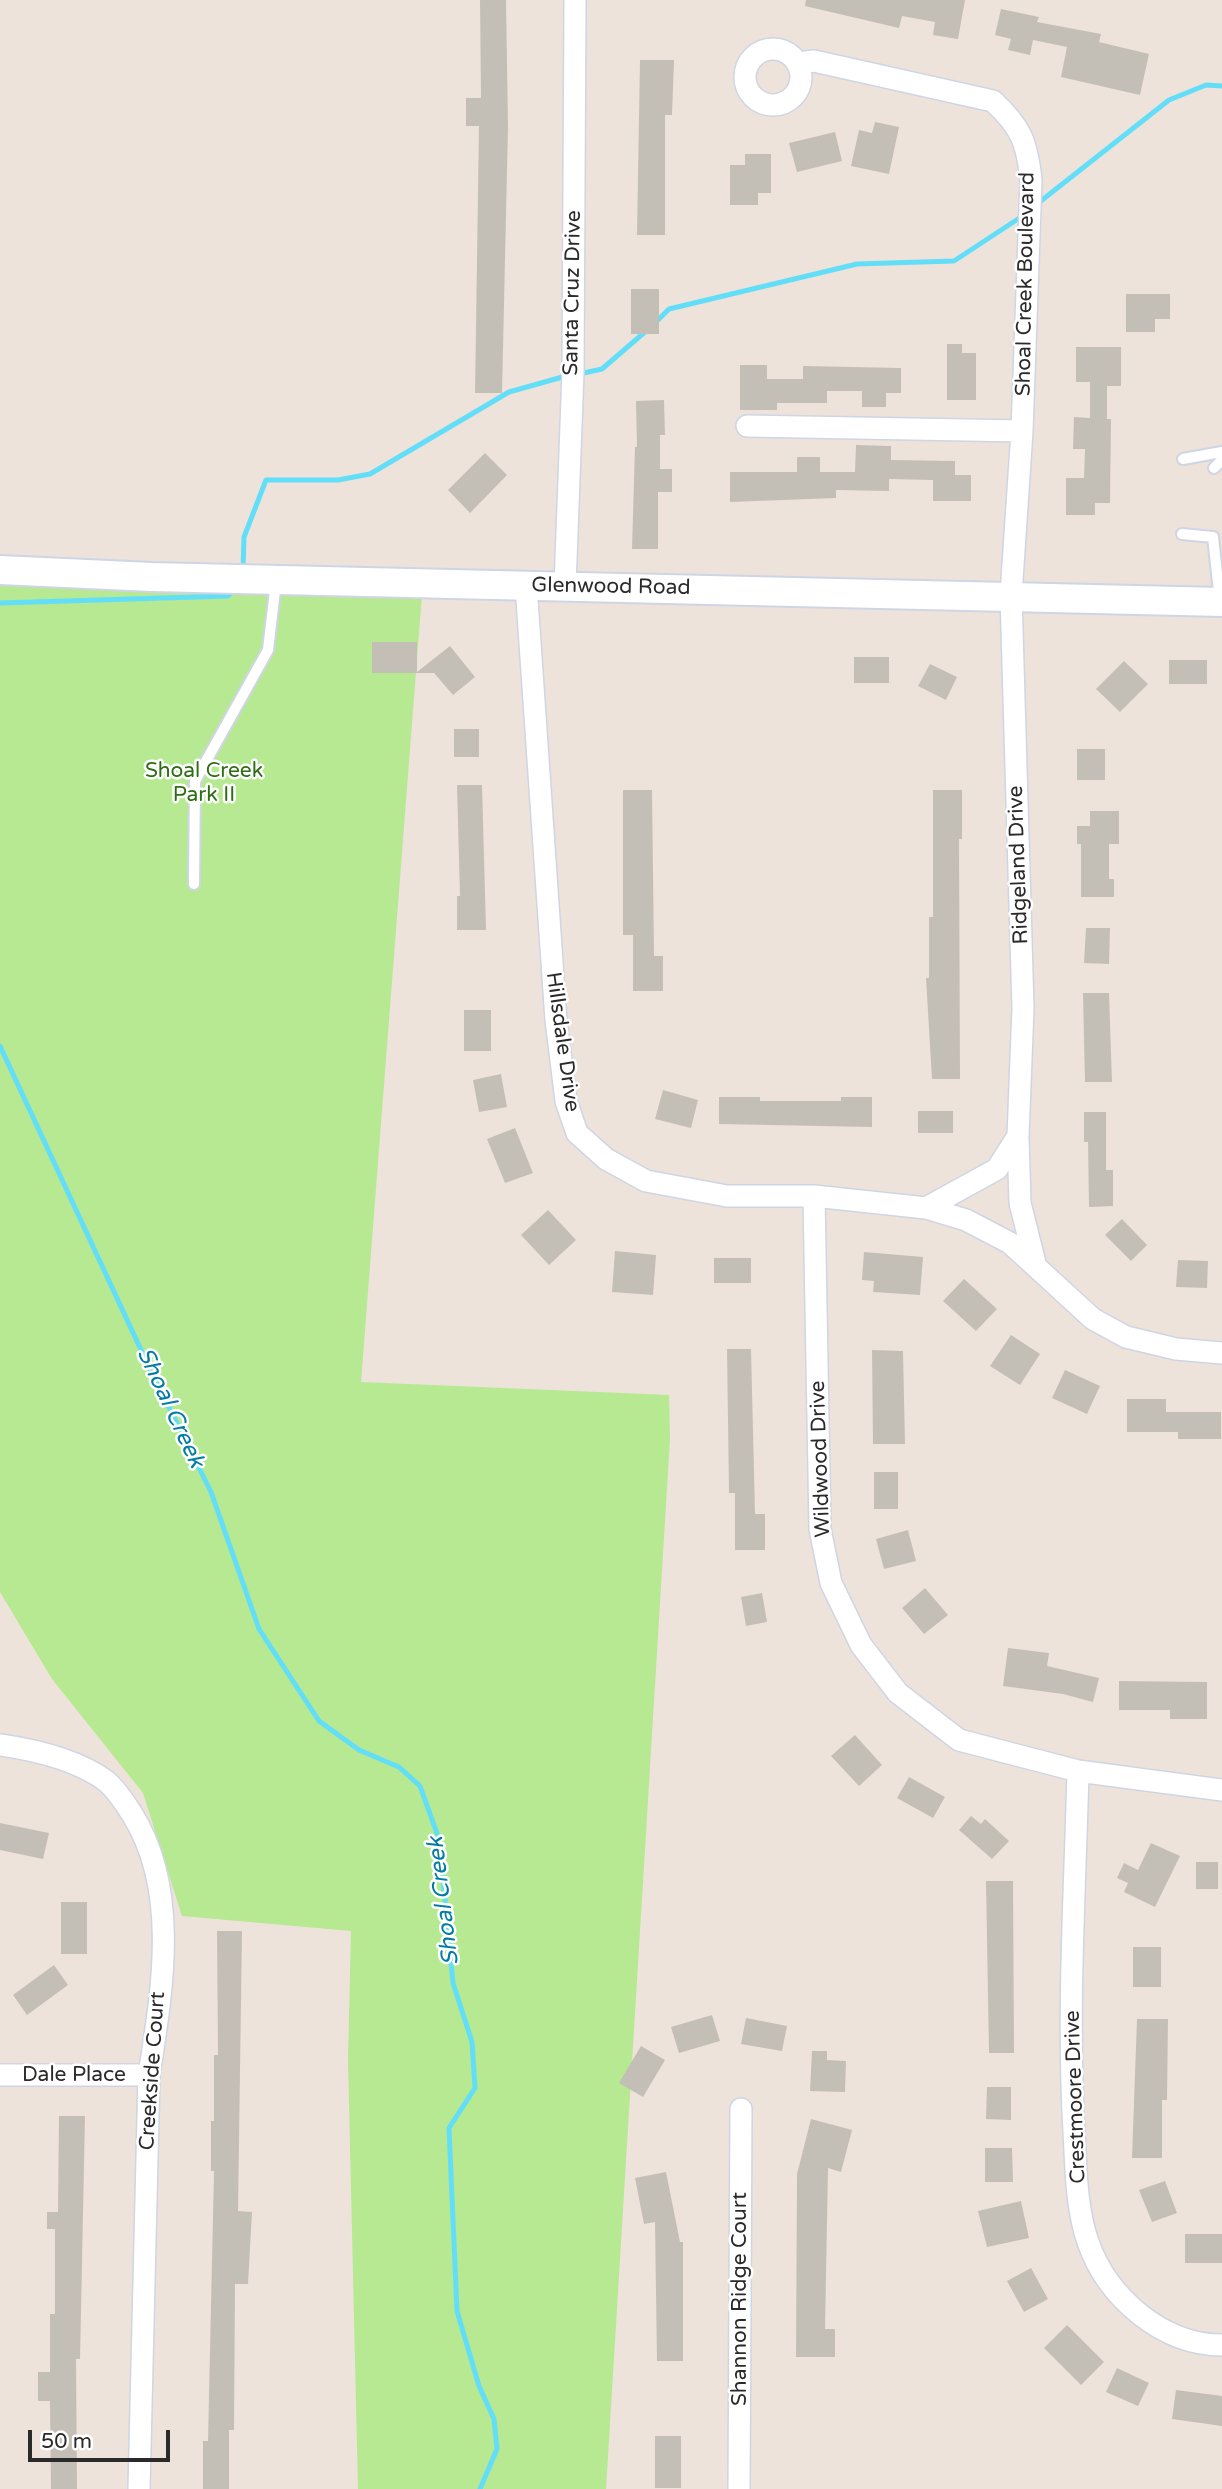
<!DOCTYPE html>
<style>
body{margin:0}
#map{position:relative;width:1222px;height:2489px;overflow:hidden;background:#ede3da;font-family:"Varela Round",sans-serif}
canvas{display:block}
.scale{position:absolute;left:28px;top:2430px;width:142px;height:32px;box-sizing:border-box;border:4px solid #2a2a2a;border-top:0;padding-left:9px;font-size:21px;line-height:24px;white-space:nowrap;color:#2a2a2a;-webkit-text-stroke:5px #fff;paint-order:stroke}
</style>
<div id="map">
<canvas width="1222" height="2489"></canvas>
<div class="scale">50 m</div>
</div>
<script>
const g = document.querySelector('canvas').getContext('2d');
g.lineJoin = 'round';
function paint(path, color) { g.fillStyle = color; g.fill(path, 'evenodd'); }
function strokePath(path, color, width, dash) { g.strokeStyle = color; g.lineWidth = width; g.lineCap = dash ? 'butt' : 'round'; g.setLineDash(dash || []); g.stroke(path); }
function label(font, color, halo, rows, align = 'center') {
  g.font = font + ' "Varela Round",sans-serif'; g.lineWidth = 5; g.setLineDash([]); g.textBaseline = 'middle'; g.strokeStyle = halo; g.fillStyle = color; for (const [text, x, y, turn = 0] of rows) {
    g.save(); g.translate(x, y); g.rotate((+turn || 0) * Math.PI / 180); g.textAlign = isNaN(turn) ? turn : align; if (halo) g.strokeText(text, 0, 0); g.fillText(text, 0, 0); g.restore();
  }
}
paint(new Path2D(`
 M0,573l423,8 -62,801 308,13 1,44 -64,1050h-248l-10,-429 3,-129 -169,-15 -39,-123 -91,-114 -52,-87z`), '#b6e991');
strokePath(new Path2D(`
 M1037,204l132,-104 37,-15 16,1
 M656,322l13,-13 188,-45 97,-3 70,-46
 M579,374l23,-5 44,-38
 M243,570l1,-33 22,-57h72l32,-6 139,-82 57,-16
 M0,603l228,-7 8,-8
 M0,1046l148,319 63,127 48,137 60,92 40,29 40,17 21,19 19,53 14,144 19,59 3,46 -26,40 8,183 22,75 15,33 3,30 -17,40`), '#63def9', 5);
paint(new Path2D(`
 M480,0h26l2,126 -6,267h-27l4,-267h-13v-28h15z
 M806,0h159l-7,39 -25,-4 2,-13 -33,-6 -3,12 -94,-22z
 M1001,9l38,8 -2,5 64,12 -2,8 50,12 -9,41 -79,-18 6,-30 -34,-7 -3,15 -22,-5 3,-11 -16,-4z
 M640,60h34l-2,55h-7v120h-28z
 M875,122l24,5 -10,47 -38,-8 8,-36 13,3z
 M835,132l7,29 -45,11 -8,-29z
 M745,154h26v39h-13v12h-28v-40h15z
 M631,289h28v45h-28z
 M1126,294h44v25h-15v13h-29z
 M947,344h15v9h14v47h-29z
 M1076,347h45v39h-14v33h4l-1,84h-15v12h-29v-37h18l1,-29h-12l1,-32 16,1v-36h-14z
 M740,365h27v14h36v-13l98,2v25h-15v14h-24v-16h-35v12h-50v7h-37z
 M664,400l1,35h-5v34h12v23h-14v57h-26l3,-102h2l-1,-46z
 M856,445l35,1v14l64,1v14h16v26h-38v-21l-44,-1v12l-53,-1v8l-106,4v-30h67v-15h23v15h35z
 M485,453l22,22 -37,38 -22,-23z
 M372,642h45v30l33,-26 25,31 -22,18 -19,-22h-62z
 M854,657h35v26h-35z
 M1169,660h38v24h-38z
 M1124,661l24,23 -28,28 -24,-23z
 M930,664l27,13 -11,23 -28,-14z
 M454,729h25v28h-25z
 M1077,749h28v31h-28z
 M457,785h25l4,145h-29v-34h3z
 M623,790h29l2,166h9v35h-30v-56h-10z
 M933,790h29v49h-3l1,240h-28l-6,-101h3v-61h4z
 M1090,811h29v33h-10v35h5v18h-33v-53h-4v-18h13z
 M1086,928h24l-1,36 -25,-1z
 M1083,993h26l3,89h-27z
 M464,1010h27v41h-27z
 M501,1074l6,33 -28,5 -6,-32z
 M663,1090l35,10 -7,28 -36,-9z
 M719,1097h41v4h81v-4h31v30l-153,-3z
 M918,1111h35v22h-35z
 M1084,1112h22v58h7v36l-24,1 -1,-65h-4z
 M515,1128l18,45 -28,10 -18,-44z
 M548,1210l28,30 -27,25 -28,-30z
 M1122,1219l25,26 -16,16 -26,-26z
 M615,1251l41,4 -3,40 -41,-3z
 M864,1252l59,5 -3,38 -47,-3 1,-11 -12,-1z
 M714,1258h37v25h-37z
 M1178,1260l30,1 -1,27 -31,-1z
 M964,1279l33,30 -21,22 -33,-30z
 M1011,1335l29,19 -20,31 -30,-19z
 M727,1349h24l4,165h10v36h-30v-57h-6z
 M872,1350l31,1 2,93h-32z
 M1065,1370l35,16 -13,28 -35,-16z
 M1127,1399h39v13h55v27h-43v-7h-51z
 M874,1472h24v37h-24z
 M908,1530l8,31 -32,8 -8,-30z
 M925,1588l23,27 -24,19 -22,-26z
 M762,1593l5,29 -21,4 -5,-29z
 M1008,1648l41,5 -2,13 52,12 -6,24 -30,-8 -60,-8z
 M1119,1681l88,1v37h-37v-9h-51z
 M855,1735l27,30 -23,21 -28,-30z
 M909,1777l36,20 -12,21 -36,-20z
 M971,1816l10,8 4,-5 24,22 -17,18 -33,-29z
 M0,1823l49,10 -6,26 -43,-9z
 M1151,1843l29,13 -25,51 -31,-15 4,-9 -11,-5 7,-15 14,7z
 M1196,1862h22v27h-22z
 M986,1881h27l1,172h-25z
 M61,1902h26v52h-26z
 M217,1931h25l-4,280 14,1 -4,72h-13l-1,146h-5v59h-26v-48h5l6,-270h-3v-50h3v-66h4z
 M1133,1947h28v40h-28z
 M54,1965l14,20 -41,30 -14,-20z
 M712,2015l8,26 -41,12 -8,-26z
 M746,2018l41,8 -5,25 -41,-7z
 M1137,2019h31l-1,81h-5v58h-30z
 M641,2046l24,14 -22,37 -24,-14z
 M812,2051h15v9l19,1 -1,31 -35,-1z
 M987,2087h24v33l-25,-1z
 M59,2116h26l-5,243h-4l1,130h-26l-1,-88h-12v-29h12v-58h5v-85h-8v-17h11z
 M811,2119l41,11 -11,42 -13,-4 -3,161h10v28h-39l1,-183z
 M985,2148h27l1,34h-28z
 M666,2172l14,70h3v119h-26l-2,-139 -11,2 -9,-46z
 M1165,2181l12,32 -25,9 -13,-32z
 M1021,2201l8,37 -42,9 -9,-36z
 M1185,2234h37v29h-37z
 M1031,2268l17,31 -24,13 -17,-31z
 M1067,2325l37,37 -23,23 -37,-37z
 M1117,2368l32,15 -11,23 -32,-14z
 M1176,2390l46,6v30l-50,-7z
 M655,2436h26v52h-26z`), '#c4bfb6');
const lane = new Path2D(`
 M1183,459l39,-7
 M1214,468l8,-8
 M1182,534l31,3 7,64
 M194,884l1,-103 73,-131 8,-68`);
const street = new Path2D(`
 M745 77a28 28 0 1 1 56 0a28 28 0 1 1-56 0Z
 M798,63l16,-2 179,40c28,26 34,41 38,79l-9,251 -11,164 12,413 -5,128 -21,33 -71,39
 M747,426l275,5
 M526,585l30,435 10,81 11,32 29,26 40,22 81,15h87l112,12 40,12 44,23 83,76 33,18 50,12 46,4
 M565,586l8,-214 2,-372
 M1018,1138l2,65 16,64
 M814,1196l6,333 11,54 30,62 37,48 61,47 119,31 144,19
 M0,1745c35,5 76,14 106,36 10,8 19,22 26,33 48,76 30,177 17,261l-10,414
 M1078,1771c-3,120 -11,241 -4,361 2,35 2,76 14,110 19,55 74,103 134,103
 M0,2075h149
 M739,2489l2,-380`);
const secondary = new Path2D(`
 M0,570l152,7 1070,25`);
strokePath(lane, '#cfd5e4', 14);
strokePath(street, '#cfd5e4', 24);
strokePath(secondary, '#cfd5e4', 32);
strokePath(lane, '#fff', 10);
strokePath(street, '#fff', 21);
strokePath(secondary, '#fff', 28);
label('21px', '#2a2a2a', '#fff', [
 ["Shoal Creek Boulevard",1026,284,-89],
 ["Santa Cruz Drive",573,293,-89],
 ["Glenwood Road",611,587,1],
 ["Ridgeland Drive",1019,865,-92],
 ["Hillsdale Drive",562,1042,82],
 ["Wildwood Drive",821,1459,-92],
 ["Creekside Court",153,2071,-86],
 ["Dale Place",74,2075],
 ["Crestmoore Drive",1076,2097,-92],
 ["Shannon Ridge Court",740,2299,-90]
]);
label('21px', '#2d6d13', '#fff', [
 ["Shoal Creek",204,771],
 ["Park II",204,795]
]);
label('italic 23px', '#027ba5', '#fff', [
 ["Shoal Creek",170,1408,65],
 ["Shoal Creek",444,1901,-97]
]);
</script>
